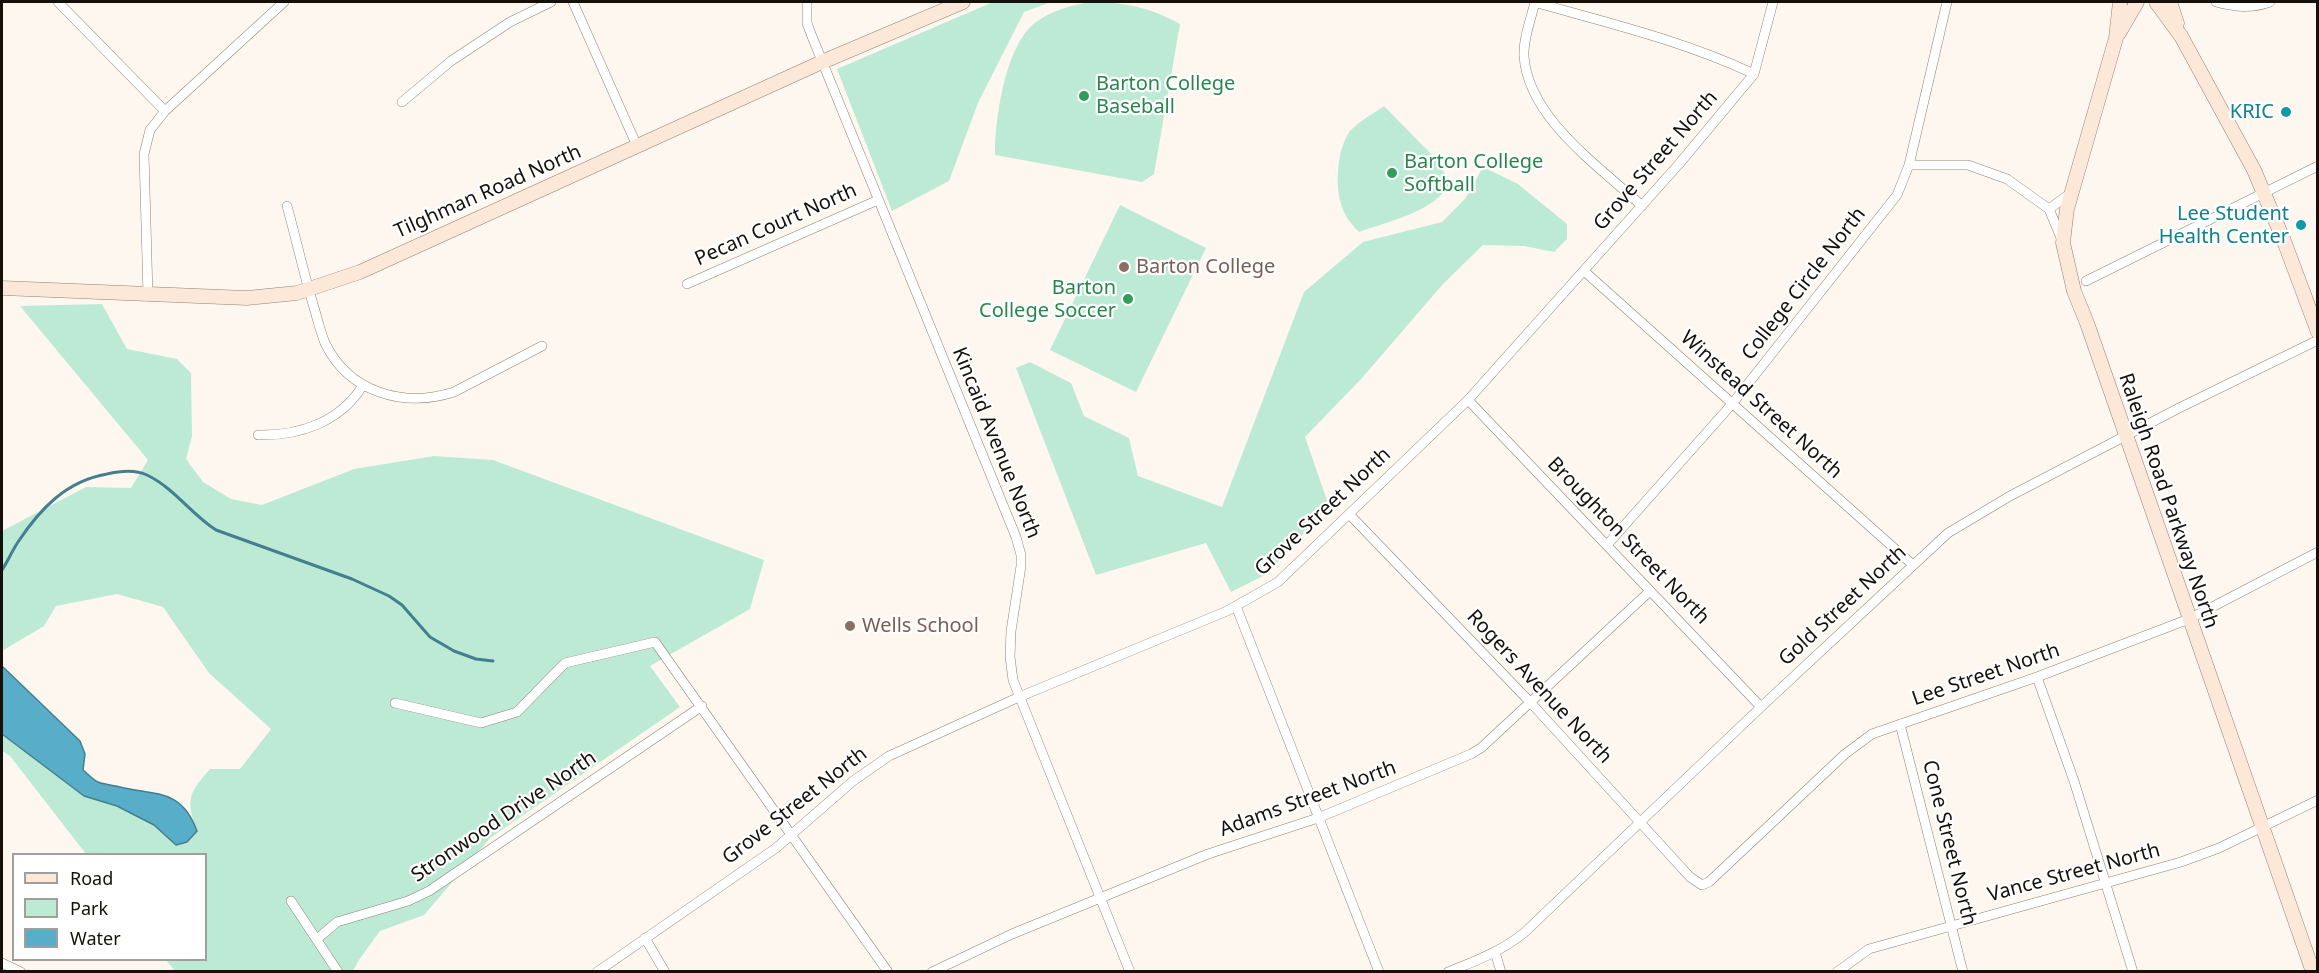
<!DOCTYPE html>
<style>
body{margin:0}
#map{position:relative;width:2319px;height:973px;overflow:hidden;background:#fef7f0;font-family:"Noto Sans",sans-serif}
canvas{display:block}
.frame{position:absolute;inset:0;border:3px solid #15100a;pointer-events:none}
.legend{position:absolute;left:12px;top:853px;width:195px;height:108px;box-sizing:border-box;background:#fff;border:2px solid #a19f9d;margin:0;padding:8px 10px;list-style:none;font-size:18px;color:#15100a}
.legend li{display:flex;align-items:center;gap:12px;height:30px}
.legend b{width:30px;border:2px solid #a19f9d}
</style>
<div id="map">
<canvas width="2319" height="973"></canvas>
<div class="frame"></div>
<ul class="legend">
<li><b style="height:8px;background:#fce8d9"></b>Road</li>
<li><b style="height:16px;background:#bdead5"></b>Park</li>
<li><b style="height:16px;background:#58aec8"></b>Water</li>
</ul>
</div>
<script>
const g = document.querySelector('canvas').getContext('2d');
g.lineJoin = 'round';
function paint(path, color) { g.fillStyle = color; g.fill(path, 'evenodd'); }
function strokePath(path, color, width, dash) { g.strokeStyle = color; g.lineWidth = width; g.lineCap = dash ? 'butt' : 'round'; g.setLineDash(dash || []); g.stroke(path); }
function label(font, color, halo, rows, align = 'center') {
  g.font = font + ' "Noto Sans",sans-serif'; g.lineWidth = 4.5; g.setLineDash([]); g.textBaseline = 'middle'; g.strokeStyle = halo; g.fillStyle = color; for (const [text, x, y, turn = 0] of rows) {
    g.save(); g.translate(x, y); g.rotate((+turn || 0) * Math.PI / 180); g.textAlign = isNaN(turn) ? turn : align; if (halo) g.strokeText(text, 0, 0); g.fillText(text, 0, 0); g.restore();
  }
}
paint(new Path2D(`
 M993,2h58l-27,10 -46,91 -29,78 -57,30 -55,-142z
 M1092,2c33,0 59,6 88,22l-26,150 -12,8 -147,-27c0,-36 10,-110 41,-133 15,-11 38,-18 56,-20z
 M1384,106l52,53 14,23c-12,29 -64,40 -91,50 -8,-8 -15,-17 -18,-28 -6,-20 -4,-55 9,-73 9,-10 23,-17 34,-25z
 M1483,167l35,17 49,40v15l-13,13 -30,-6 -41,-1 -40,39 -81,94 -57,59 24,69 -62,68 -36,18 -25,-49 -110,32 -80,-207 14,-6 41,21 13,33 45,22 9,38 84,31 82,-215 59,-50 79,-20 23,-23z
 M1120,205l86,43 -70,144 -86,-42z
 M102,304l25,45 50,10 14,14 1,63 -6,23 17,23 28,17 31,6 92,-36 80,-13 59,4 271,100 -14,49 -100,57 30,41 -190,131 -66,77 -44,16 -21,29 -6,11h-178l-9,-11h40v-106h-120l-76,-98 -8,-5v-17l82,62 33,10 37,19 12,9 31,-3c-12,-32 -8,-38 13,-62h30l31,-40 -62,-56 -46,-66 -46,-13 -61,12 -12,20 -42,25v-120l84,-44 45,1 17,-28 -128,-154z`), '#bdead5');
const water = new Path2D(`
 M2,666l78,75 5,13 -2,16c4,3 9,9 15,12 5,2 12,3 18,4 38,10 65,1 81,45l-10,11 -11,3 -22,-20 -37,-19 -33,-10 -82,-62z`);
paint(water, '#58aec8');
strokePath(water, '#447f8f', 1.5);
strokePath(new Path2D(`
 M2,570c6,-9 10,-19 16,-28 22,-33 48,-61 89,-68 13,-3 27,-5 40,1 27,13 44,39 69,55l136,49 37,17 13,9 28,32 24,14 22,8 17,2`), '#447f8f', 3);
const street = new Path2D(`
 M58,2l107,109
 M573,2l64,144
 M807,2v21l4,11 205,503 5,18v11l-10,65 -1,26 3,23 117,292
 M1534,2c74,21 150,39 220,72
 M1535,2c-4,17 -12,37 -11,54 4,62 75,110 118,150
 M2216,2c18,5 35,7 54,0
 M402,102l49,-41 59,-39 41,-20
 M1909,165h59l39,14 42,30 13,31
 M287,206c9,32 16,65 26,98 4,13 7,27 12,39 24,50 79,65 129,49l88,-46
 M2049,209l22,-16
 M1584,271l329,294
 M2086,281l232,-115
 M687,284l191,-84
 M148,295l-4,-141 6,-24 15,-19 119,-109
 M1468,400l293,307
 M258,435c41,1 83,-13 105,-50
 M1349,514l182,189 159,174 12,8 7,-3 136,-128 27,-20 165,-57 152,-58 129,-67
 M1607,545l125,-141 165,-209 12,-30 38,-163
 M1236,606l143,366
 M2037,677l37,104 59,191
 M395,703l86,20 36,-11 48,-49 90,-21 233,330
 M1900,724l63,248
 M291,901l47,71
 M645,938l20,34
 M317,939l20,-17 71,-21 21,-10 273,-185
 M1495,952l6,20
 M2,963l19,9
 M597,972l179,-124 77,-67 36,-25 130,-59 208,-86 51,-29 190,-182 211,-236 75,-90 19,-72
 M932,972l80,-38 196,-80 110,-36 153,-64 10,-6 169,-157
 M1448,972c28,-11 54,-21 77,-40l236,-225 187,-174 62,-37 169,-88 139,-68
 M1837,972l32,-23 312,-87 38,-14 99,-48`);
const secondary = new Path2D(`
 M2120,2l-4,36 -49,171 -2,16 -2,18 11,48 13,32 226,649
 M2156,2l25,34 73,134 30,71 34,91
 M2170,2l7,21
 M2119,33l18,-31
 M2,288l245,10 50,-5 63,-21 462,-210 141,-60`);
strokePath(street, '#908271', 10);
strokePath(secondary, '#908271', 15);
strokePath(street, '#fff', 9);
strokePath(secondary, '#fce8d9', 14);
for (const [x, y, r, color] of [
 [1084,96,6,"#2e9e5b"],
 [2286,112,6,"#0f9aa8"],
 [1392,173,6,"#2e9e5b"],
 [2301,225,6,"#0f9aa8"],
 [1124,267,6,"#8d6e63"],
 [1128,299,6,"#2e9e5b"],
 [850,626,6,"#8d6e63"]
]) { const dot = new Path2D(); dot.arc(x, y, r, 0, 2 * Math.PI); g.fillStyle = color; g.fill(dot); strokePath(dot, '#fff', 2); }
label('20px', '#27864d', '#fff', [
 ["Barton College",1096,84],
 ["Baseball",1096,107],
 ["Barton College",1404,162],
 ["Softball",1404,185],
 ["Barton",1116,288,"right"],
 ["College Soccer",1116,311,"right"]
], 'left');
label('20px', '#0d838f', '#fff', [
 ["KRIC",2274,112],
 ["Lee Student",2289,214],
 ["Health Center",2289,237]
], 'right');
label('20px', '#15100a', '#fff', [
 ["Grove Street North",1656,161,-49],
 ["Tilghman Road North",488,192,-24],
 ["Pecan Court North",776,225,-24],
 ["College Circle North",1804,284,-52],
 ["Winstead Street North",1761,405,42],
 ["Kincaid Avenue North",996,443,68],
 ["Raleigh Road Parkway North",2168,501,71],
 ["Grove Street North",1323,512,-43],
 ["Broughton Street North",1628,541,46],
 ["Gold Street North",1843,606,-43],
 ["Lee Street North",1986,675,-19],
 ["Rogers Avenue North",1539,687,47],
 ["Adams Street North",1308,799,-20],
 ["Grove Street North",795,806,-38],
 ["Stronwood Drive North",504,817,-34],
 ["Cone Street North",1949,843,76],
 ["Vance Street North",2074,873,-15]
]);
label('20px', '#785e54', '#fff', [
 ["Barton College",1136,267],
 ["Wells School",862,626]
], 'left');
</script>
